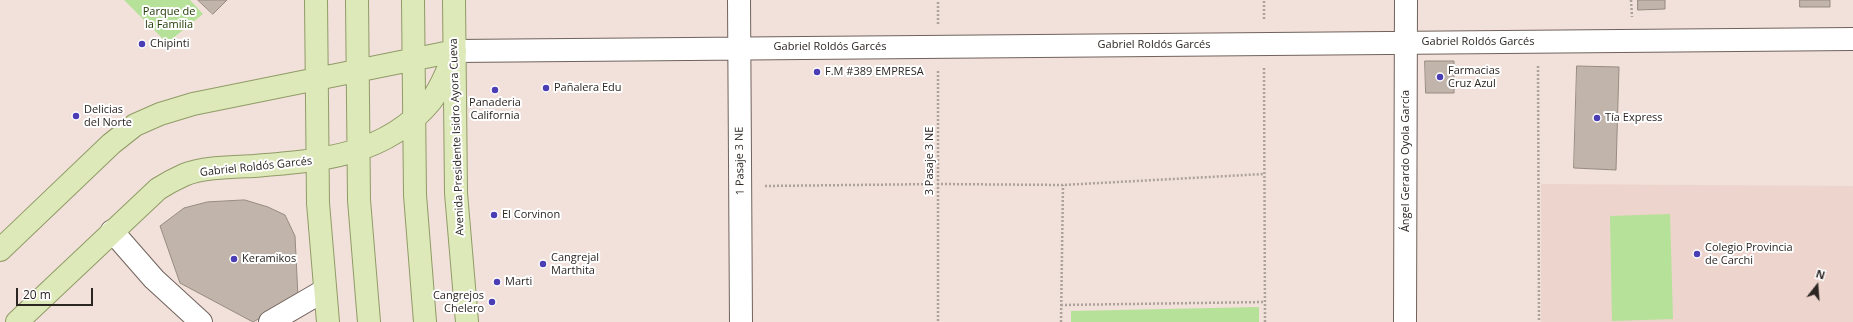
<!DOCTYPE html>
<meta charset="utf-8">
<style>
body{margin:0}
#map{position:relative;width:1853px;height:322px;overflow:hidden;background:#f1e1da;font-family:"Open Sans",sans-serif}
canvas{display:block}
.north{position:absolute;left:1797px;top:266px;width:40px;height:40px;-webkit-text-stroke:3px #fff;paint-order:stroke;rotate:17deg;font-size:11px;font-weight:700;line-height:16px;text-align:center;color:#2c2623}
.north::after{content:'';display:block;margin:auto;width:14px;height:18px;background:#2c2623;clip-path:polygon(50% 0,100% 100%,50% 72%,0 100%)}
.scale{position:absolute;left:16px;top:288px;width:77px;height:18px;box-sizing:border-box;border:2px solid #2c2623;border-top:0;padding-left:5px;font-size:12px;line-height:14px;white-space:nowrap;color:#2c2623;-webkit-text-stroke:3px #fff;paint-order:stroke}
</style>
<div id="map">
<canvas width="1853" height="322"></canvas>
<div class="north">N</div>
<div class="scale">20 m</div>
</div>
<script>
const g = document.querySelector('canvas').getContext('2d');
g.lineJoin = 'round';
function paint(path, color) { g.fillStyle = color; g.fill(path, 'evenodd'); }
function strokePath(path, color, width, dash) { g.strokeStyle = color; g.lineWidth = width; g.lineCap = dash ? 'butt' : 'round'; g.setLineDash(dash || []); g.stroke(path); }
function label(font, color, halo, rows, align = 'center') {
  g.font = font + ' "Open Sans",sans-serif'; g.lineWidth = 4; g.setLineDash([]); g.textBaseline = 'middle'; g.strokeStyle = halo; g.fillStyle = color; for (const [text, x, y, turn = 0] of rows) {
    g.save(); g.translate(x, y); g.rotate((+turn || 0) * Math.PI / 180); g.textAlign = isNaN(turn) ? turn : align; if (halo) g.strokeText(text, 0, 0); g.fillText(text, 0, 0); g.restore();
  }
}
paint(new Path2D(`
 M1541,184l312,2v136h-312z`), '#edd4cc');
paint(new Path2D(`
 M124,0h66l13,14 -36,29z
 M1670,214l3,105 -61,2 -2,-105z
 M1259,307v15h-188v-11z`), '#b6e198');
const building = new Path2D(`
 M198,0h29l-14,14z
 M1638,0h27v9l-27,1z
 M1800,0h30v7h-30z
 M1425,61h29v32h-28z
 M1577,66l42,1 -3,103 -42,-2z
 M245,200l23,7 17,8 10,21 3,61 -45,25 -73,-39 -20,-57 24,-18 23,-6z`);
paint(building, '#c1b4aa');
strokePath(building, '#978b81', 1);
const minor = new Path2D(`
 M739,0l2,322
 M455,51l1398,-12
 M112,231l42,48 47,43
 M270,322l55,-32
 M1405,322l1,-322`);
const major = new Path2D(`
 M316,0l2,203 10,119
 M357,0l2,200 10,122
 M413,0l2,195 10,127
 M454,0l2,193 11,129
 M0,250l111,-106 24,-19 25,-11 33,-10 262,-53
 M17,322l141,-133c8,-5 17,-10 26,-14 19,-8 49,-8 70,-9 65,-5 132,-10 177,-65 11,-15 18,-33 24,-50`);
strokePath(minor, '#70625c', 24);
strokePath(major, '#909b66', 24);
strokePath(new Path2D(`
 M1631,0l1,17
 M1264,19v-19
 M938,24v-24
 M1538,66l1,256
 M1264,68l1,254
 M938,71v251
 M765,186l173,-2 125,1 201,-11
 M1061,305l204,-3
 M1061,322l2,-137`), '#ada19b', 2.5, [2, 2]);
strokePath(minor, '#fff', 22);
strokePath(major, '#dde9b9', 22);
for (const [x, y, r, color] of [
 [142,44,4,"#4b3db4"],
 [817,72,4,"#4b3db4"],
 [1440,77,4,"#4b3db4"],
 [546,88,4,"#4b3db4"],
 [495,90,4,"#4b3db4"],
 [76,116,4,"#4b3db4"],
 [1597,118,4,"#4b3db4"],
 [494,215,4,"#4b3db4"],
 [1697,254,4,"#4b3db4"],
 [234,259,4,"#4b3db4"],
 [543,264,4,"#4b3db4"],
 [497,282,4,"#4b3db4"],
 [492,302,4,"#4b3db4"]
]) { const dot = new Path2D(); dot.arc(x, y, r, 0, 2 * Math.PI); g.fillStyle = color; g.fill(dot); strokePath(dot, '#fff', 1.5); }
label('11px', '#213b06', '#fff', [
 ["Parque de",169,12],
 ["la Familia",169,25]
]);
label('11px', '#2c2623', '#fff', [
 ["Gabriel Roldós Garcés",1478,42],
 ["Gabriel Roldós Garcés",1154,45],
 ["Gabriel Roldós Garcés",830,47],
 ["Avenida Presidente Isidro Ayora Cueva",457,137,-92],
 ["1 Pasaje 3 NE",740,161,-91],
 ["3 Pasaje 3 NE",930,161,-90],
 ["Ángel Gerardo Oyola García",1406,161,-90],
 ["Gabriel Roldós Garcés",256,167,-6]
]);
label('11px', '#2c2623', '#fff', [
 ["Chipinti",150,44],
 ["Farmacias",1448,71],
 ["Cruz Azul",1448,84],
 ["F.M #389 EMPRESA",825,72],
 ["Pañalera Edu",554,88],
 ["Panaderia",495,103,"center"],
 ["California",495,116,"center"],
 ["Delicias",84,110],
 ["del Norte",84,123],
 ["Tía Express",1605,118],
 ["El Corvinon",502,215],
 ["Colegio Provincia",1705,248],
 ["de Carchi",1705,261],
 ["Cangrejal",551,258],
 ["Marthita",551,271],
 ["Keramikos",242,259],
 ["Marti",505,282],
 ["Cangrejos",484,296,"right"],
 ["Chelero",484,309,"right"]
], 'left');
</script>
